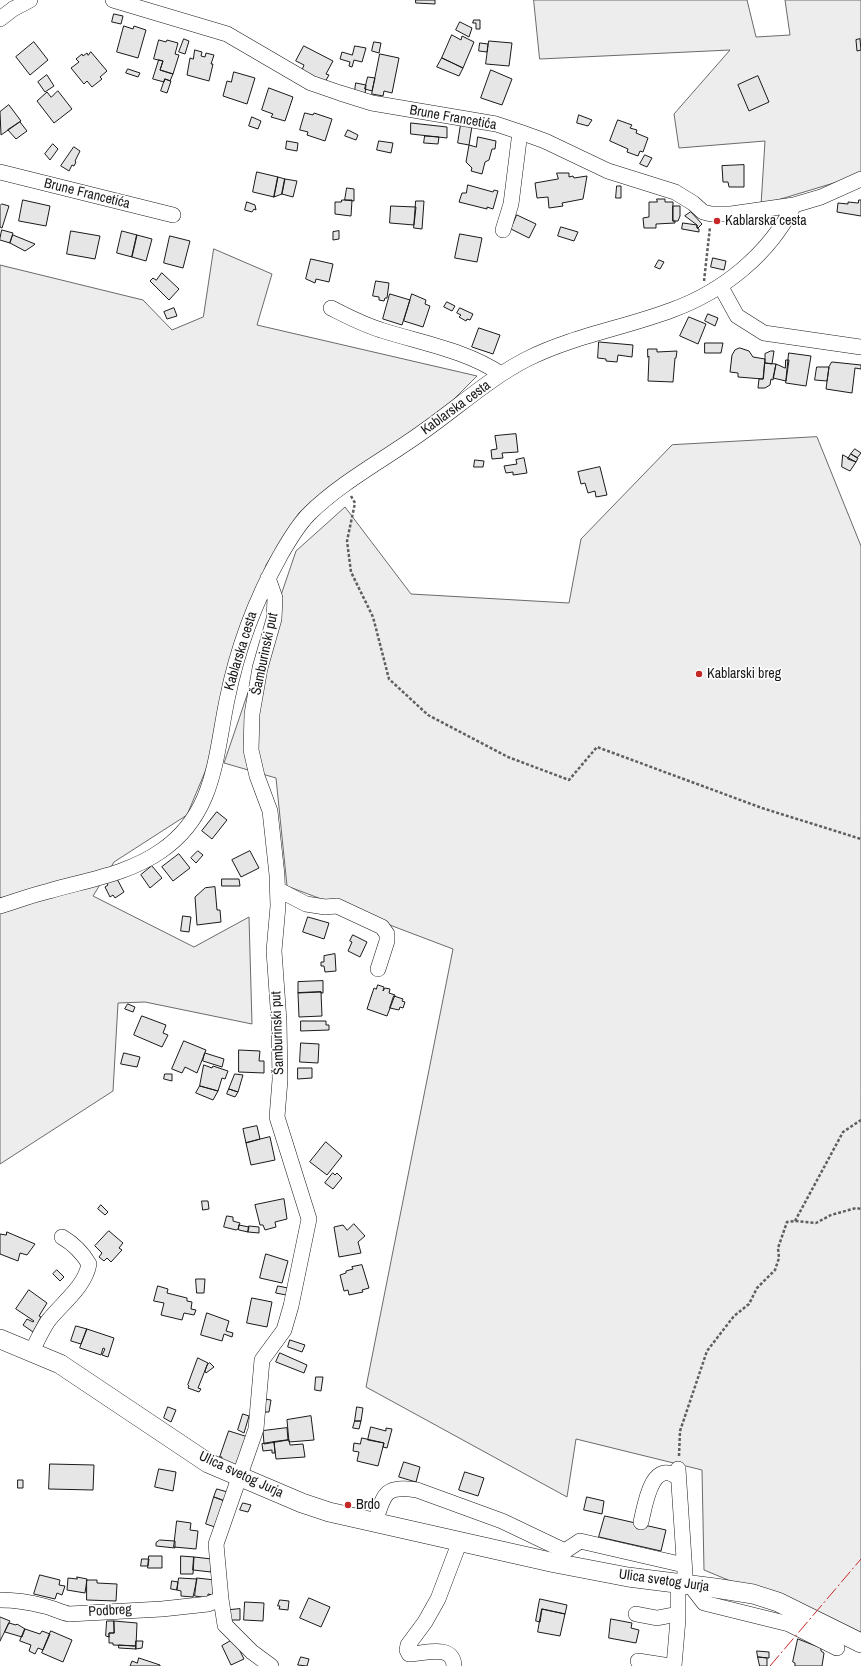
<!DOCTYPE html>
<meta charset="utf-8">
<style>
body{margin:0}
canvas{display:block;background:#fff}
</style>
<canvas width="861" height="1666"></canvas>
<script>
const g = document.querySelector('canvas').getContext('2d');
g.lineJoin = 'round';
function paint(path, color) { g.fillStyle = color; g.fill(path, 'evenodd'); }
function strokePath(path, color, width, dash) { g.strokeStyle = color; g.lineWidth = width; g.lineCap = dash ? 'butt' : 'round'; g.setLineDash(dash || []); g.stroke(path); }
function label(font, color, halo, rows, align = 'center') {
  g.font = font + ' "Archivo Narrow",sans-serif'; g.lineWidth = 3; g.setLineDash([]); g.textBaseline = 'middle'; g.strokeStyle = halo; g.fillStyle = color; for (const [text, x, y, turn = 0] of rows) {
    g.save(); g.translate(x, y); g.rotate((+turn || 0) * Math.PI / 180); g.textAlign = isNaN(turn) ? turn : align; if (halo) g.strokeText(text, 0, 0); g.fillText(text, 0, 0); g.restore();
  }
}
const built = new Path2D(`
 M534,0h213l9,37 34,-2 -5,-35h76v172l-14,7 -86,26 4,-64 -86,7 -5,-34 56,-64 -190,9z
 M214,249l58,25 -15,51 220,51 -42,42 -136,95 -33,52 -56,195 -23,55 -73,47 -21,34 101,51 55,-30 3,107 -107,-22 -27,1 -5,88 -113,73v-899l143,35 29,30 31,-13z
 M817,437l44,109v1089l-157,-65 -2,-100 -126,-31 -9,58 -201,-110 87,-438 -166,-63 -11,-108 -52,-15 72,-212 49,-44 66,87 158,9 12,-64 91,-94z`);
paint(built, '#ededed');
strokePath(built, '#6a6a6a', 1);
const building = new Path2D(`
 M416,0h19v4l-19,-1z
 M114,14l9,2 -2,8 -9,-2z
 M474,20h6v9h-4v-6h-3z
 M460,22l12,6 -3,9 -13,-7z
 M124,26l9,3 1,-3 12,4 -8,28 -21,-6z
 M452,35l9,5 1,-4 12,6 -11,26 -21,-10z
 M184,39l5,2 -4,13 -6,-2z
 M860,39l1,11 -4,1 -1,-11z
 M159,40l7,2 1,-2 11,3 -3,11 4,1 -6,19 -13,-4 3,-9 -9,-2z
 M489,41l23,2 -3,23 -23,-2z
 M34,42l14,18 -18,15 -14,-18z
 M374,42l7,1 -2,10 -7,-2z
 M480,43l8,1 -1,8 -8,-1z
 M304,46l29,15 -7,13 3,1 -4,7 -23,-12 2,-5 -8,-4z
 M355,46l11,2 -4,14 -8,-2 -2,7 -3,-1 1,-4 -10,-3 2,-7 10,3z
 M195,50l7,2 -1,4 4,1 1,-4 8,2 -3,9h2l-4,17 -22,-6 3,-17 3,1z
 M91,52l16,19 -7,6 2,2 -10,8 -5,-6 -3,3 -13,-16 8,-6 -3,-3 6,-5 1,2 4,-3 1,2z
 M380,54l19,4 -7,35 -8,-2 -1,5 -11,-2z
 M442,58l21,10 -4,8 -22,-9z
 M159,60l4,1 -3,9 13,4 -3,7 -5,-2 -1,3 -11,-3z
 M128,69l12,4 -2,4 -12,-4z
 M491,70l21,9 -10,26 -21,-7z
 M234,72l21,6 -8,26 -24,-8 4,-15 4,1z
 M47,75l7,11 -9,6 -7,-10z
 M758,76l11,26 -20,9 -11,-26z
 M368,77l7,1 -3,13 -7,-2z
 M165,79l6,2 -4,12 -6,-2z
 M356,83l10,2 -1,9 -10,-3z
 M269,88l24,9 -8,24 -14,-4 2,-3 -11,-4z
 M58,91l14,18 -18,14 -17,-22 10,-9 4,5z
 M9,105l12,16 -20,14 -1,-23z
 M305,113l8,2 1,-2 18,6 -7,22 -18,-6 1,-3 -8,-2z
 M579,115l13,5 -4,6 -11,-3z
 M252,117l9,4 -3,8 -9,-3z
 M618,120l14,5 -2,3 7,2 -1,3 12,5 -5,14 -3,-1 -2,5 -11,-4 1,-3 -18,-8z
 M20,122l7,9 -11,8 -8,-9z
 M411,123l36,4v11l-36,-4z
 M461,124l11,2 -3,19 -11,-2z
 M348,130l10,5 -2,5 -11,-4z
 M425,136l14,1 -1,7 -14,-1z
 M478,137l18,4 -1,8h-3l-3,11 -4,2 -3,12 -11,-3 1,-3 -6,-6 3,-17 7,2z
 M287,141l11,2 -1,8 -11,-2z
 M379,141l14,2 -2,10 -14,-3z
 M53,144l5,5 -8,11 -5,-6z
 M74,147l6,4 -5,10 1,1 -2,4 -2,-1 -3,6 -8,-5z
 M645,155l7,3 -5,9 -7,-3z
 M744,165v22h-15l-1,-5h-5l-1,-16z
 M257,172l21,5 -4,20 -21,-5z
 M557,173h12v4l4,-1 1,2 13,-2 -4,23 -21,4 1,3 -14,2 -1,-11 -11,1 -2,-15 23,-4z
 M278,177l7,2 -3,15 -8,3z
 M285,179l12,2 -4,16 -11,-3z
 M468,185l25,7 1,-2 4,1 -5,18 -6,-2v2l-28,-7 3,-9h4z
 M617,186h4v12h-5z
 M347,188l7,1v12l-9,-1z
 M657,199h8v3h8v19h2v2l-19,1v4h-12l-1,-10 6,-1v-15h8z
 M23,200l27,6 -4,20 -27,-5z
 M342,200h10l-1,16 -16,-2v-12h6z
 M859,200h2v16l-24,-4 1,-9 10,1v-2l10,1z
 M416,201h8l-2,28 -8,-1z
 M247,202l8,3 1,5 -2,-1 -2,3 -7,-2z
 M2,204l7,2 -7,22 -2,-1v-21z
 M391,206l25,1 -2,18 -24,-2z
 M673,206h7v10l-2,5h-5z
 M691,212l11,12 -4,4h-1v-3l-12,-9z
 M517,215l19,9 -7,14 -18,-9z
 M683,223l14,2v3l2,1v3l-17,-3z
 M561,227l17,5 -4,9 -16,-5z
 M2,230l11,3 -3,10 -10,-3z
 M71,231l29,5 -5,23 -28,-5z
 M122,231l15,4 -5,22 -15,-4z
 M339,231v8l-6,1v-8z
 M460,234l22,4 -5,24 -22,-4z
 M13,235l22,9 -1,1 -9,6 -15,-8z
 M137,235l15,4 -6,22 -14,-4z
 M170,236l20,5 -7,27 -19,-5z
 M713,258l13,3 -2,9 -13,-3z
 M311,259l22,5 -4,18 -13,-3 -1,4 -9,-4z
 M659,260l5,2 -4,7 -5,-2z
 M162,273l17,16 -10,11 -19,-19 3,-3 3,2z
 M376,281l13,2 -2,15h-2l-1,3 -5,-1v-3l-6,-1z
 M390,294l20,6 -8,25 -19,-6z
 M412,294l14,6 -1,4 5,2 -7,21 -19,-6z
 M447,302l8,4 -3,5 -8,-4z
 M174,308l3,8 -10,3 -3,-7z
 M460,308l13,6 -3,6 -3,-1 -1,2 -7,-4 2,-2 -4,-2z
 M708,314l10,4 -3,8 -10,-5z
 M689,317l17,7 -8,20 -18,-8z
 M479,328l21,7 -7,19 -21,-7z
 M599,342l34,3 -1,12 -14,-2 -1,7 -11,-1v-2l-8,-1z
 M705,343h18l-2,10h-16z
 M740,348l9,3 4,6 12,2 -2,20 -25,-2v-4l-8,-1 2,-17 3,-5z
 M648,349h9v3l20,-1 -1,7h-1l-2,24 -25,-1 1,-25 -1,1z
 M771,351h3l-2,13 -7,-1v-9z
 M789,353l22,3 -5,30 -20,-3z
 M786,360h3l-3,21 -13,-3 3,-14 9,4z
 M832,362l29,3v4l-6,-1 -3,25 -26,-4 3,-22z
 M765,363l11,1 -3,16 -2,-1 -1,6 -5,3h-7l1,-9h4z
 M817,367h12l-2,14 -12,-1z
 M516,434l2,18 -16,1 1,5 -11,1 -1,-9 6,-1 -2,-13z
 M855,449l6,4 -4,5 -6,-4z
 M851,454l7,4 -2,4 -8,-3z
 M843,455l13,7 -6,9 -8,-4z
 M524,458l3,15 -14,2v-3l-7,1 -2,-7 13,-2 -1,-4z
 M475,460l9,1 -1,6h-9z
 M600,467l7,28 -11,2 -1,-6 -7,2 -3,-10 -4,1 -3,-12z
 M217,812l10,8 -15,19 -10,-8z
 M198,851l5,4 -7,8 -5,-5z
 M250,851l9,17 -18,9 -9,-17z
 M179,854l11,14 -17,13 -11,-14z
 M152,866l10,12 -12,10 -9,-13z
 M116,877l8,15 -9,6 -2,-3 -3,2 -5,-10 3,-2 -2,-3z
 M222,879h17l1,7h-18z
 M215,887l2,23h3l1,12 -24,3 -2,-28 10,-9z
 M183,916l8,1 -2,15 -8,-1z
 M308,917l21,6 -5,16 -21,-7z
 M353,935l14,7 -7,15 -12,-6 4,-9 -2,-1z
 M335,954l1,17 -11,1 -1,-6h-3v-4h3v-6z
 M323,981v12h-2v-1l-23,1v-11z
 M378,985l6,2 -1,4 2,-3 5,1 -1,4 6,2 -8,21 -20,-7 7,-21 2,1z
 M321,992l1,24 -23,1 -1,-24z
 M394,996l9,3 -1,2 3,1 -2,6 -3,-1 -1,3 -9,-2z
 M128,1004l7,3 -2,5 -8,-3z
 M142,1016l24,9 -3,8 5,2 -6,12 -28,-12z
 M301,1021h25v4h3v5l-28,1z
 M184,1041l22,9 -9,23 -12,-6 -3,6 -10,-4z
 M301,1043l18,1 -1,19 -18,-1z
 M239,1050l21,1 -1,10h5v12l-25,-1z
 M124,1053l16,4 -3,10 -16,-3z
 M205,1053l19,6 -2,8 -19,-6z
 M204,1065l8,3 1,-2 15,5 -3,8 -3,-1 -4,13 -18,-5z
 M298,1068h14v10l-14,1z
 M165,1074h7v7l-8,-2z
 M235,1074l8,1 -5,17 -9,-3z
 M200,1086l18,5 -5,9 -17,-7z
 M229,1089l9,3 -3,5 -8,-3z
 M257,1126l3,13 -14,4 -3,-14z
 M270,1137l5,23 -24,5 -5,-22z
 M326,1142l16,14 -15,19 -17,-13z
 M333,1173l2,2 2,-2 5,5 -9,11 -8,-6z
 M284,1199l3,20 -12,3 1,5 -11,3 -2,-5h-3l-5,-20z
 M202,1201h6l1,8 -6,1z
 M101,1205l7,7 -3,3 -7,-6z
 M227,1216l6,1v4l7,2 -2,6 -2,1 -12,-3z
 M354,1224l11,12 -7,6 3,11 -22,4 -5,-30 9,-2 4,5z
 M239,1225l10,2 -1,5 -9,-2z
 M249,1226l10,1v6l-11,-1z
 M109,1231l14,12 -4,5 3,2 -11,12 -4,-4 -3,3 -5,-4 3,-4 -7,-7z
 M7,1232l28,12 -8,11 -7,-2 -2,8 -18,-7v-20l6,1z
 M266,1254l22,7 -6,22 -22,-5z
 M362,1265l7,23 -7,2 1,2 -14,3 -1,-5 -4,1 -4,-16 6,-2v-2l7,-2 -1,-2z
 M57,1270l7,7 -4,4 -7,-7z
 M196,1279h9l-1,14h-7z
 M158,1286l10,3 -1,4 20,5v3l5,1 -1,7 5,1 -2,5 -10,-2 -2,7 -21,-5 3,-12 -10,-2z
 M278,1286l10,2 -2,7 -10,-2z
 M29,1290l18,13 -8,13 2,1 -8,15 -10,-7 4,-6 6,3 1,-1 -18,-12z
 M252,1298l20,4 -5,25 -20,-4z
 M207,1313l22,8 -3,10 7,2 -1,4 -8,-3 -2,7 -21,-6z
 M76,1326l11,3 -6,15 -10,-3z
 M87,1329l27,9 -6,19 -6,-2 3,-6 -2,-1 -2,7 -21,-7z
 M290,1340l15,5 -3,7 -14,-5z
 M280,1353l27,12 -3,8 -28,-11z
 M198,1358l10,5 -10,25 3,1 -2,3 -11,-4 1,-2 -1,-1z
 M210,1363l4,4 -8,6 -1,-2 2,-6z
 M316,1377h7l-2,14 -6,-1z
 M264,1399l7,1 -2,12h-6z
 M168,1407l8,3 -5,12 -7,-4z
 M357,1407l6,1 -2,13h-6z
 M243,1414l6,2 -5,17 -6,-3z
 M311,1416l3,24 -25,2 -2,-22z
 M355,1421h6l-2,8 -6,-1z
 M371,1427l15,4v-3l6,1 -5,19 -4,-1 1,-4 -16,-3z
 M287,1428l1,12 -24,4 -1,-13z
 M229,1431l19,6 -12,29 -15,-5 1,-4h-2z
 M362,1438l22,5 -6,23 -21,-5 2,-9 -6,-1 1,-8 6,1z
 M289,1440l1,5 13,-1 2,13 -29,2 -2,-17z
 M274,1442l1,11h-3v-3l-9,1 -1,-7z
 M404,1462l16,5 -4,15 -17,-5z
 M50,1464l44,1 -1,25 -44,-1z
 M159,1469l17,3 -3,19 -18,-4z
 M465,1472l19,6 -6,18 -19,-6z
 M18,1480h5v8h-5z
 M217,1489l14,4 -3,9 -14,-5z
 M214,1497l13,5 -9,26 -12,-4z
 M587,1497l17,4 -2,13 -18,-4z
 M243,1503l8,2 -3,7 -8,-2z
 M605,1516l61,14 -5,21 -62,-14z
 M177,1521l14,2 -1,7 8,1 -2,18 -22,-2z
 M160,1540l15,1v7l-19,-2v-3z
 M149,1556h13v12h-14z
 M181,1556l13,1 -1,17h-12z
 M194,1557l18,2 -1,13 -18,-2z
 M142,1559h7l-1,7h-7z
 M40,1575l20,5 -1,5 6,1 -3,9 -5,-2 -2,6 -21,-5z
 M77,1577l10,2 -2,14 -18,-3 1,-12 9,1z
 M179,1578l18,1 -4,18 -12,-1v-5l-4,-1z
 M197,1578l18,2 -2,15 -5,-1v4l-13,-2z
 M87,1580h10v3l20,1 -1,17 -29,-1z
 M172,1581l6,1 -1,8 -6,-1z
 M309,1598l21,9 -9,20 -21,-9z
 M540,1599l27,6 -2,9 -23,-5 -2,13 -4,-1z
 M280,1600l9,1 -1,9 -9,-1 1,-3h-2z
 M245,1602l19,1 -1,18 -19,-1z
 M240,1609v11h-10v-10z
 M542,1609l23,5 -5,22 -22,-4z
 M0,1617l10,4 -10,20z
 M611,1619l21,4 -1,5 8,2 -3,13 -27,-5z
 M107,1621h7v12h-5v4l-3,-1z
 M114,1621l23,2 -1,23 -23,-1v-2h-4v-10h5z
 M9,1623l7,2 1,-1 8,5 -3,8 -17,-5z
 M25,1629l15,5 2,-3 8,3 -7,16 -5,-2 -3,6 -6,-3 2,-6 -11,-4z
 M51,1631l21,9 -9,22 -21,-9z
 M234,1639l10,20 -13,6 -9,-19z
 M798,1639l23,9v3l3,2 -2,13h-27v-3l-2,-1z
 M136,1641h7l-1,7 -6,1z
 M119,1645l17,1v3l-17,-1z
 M757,1651l12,1v6l-11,-1z
 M301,1657l8,2 -2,7 -9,-1z
 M758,1657l9,1v8h-7z
 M139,1658l21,7v1h-30l2,-5 5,2z`);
paint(building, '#e6e6e6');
strokePath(building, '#1a1a1a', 1);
const minor = new Path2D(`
 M113,0l114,34 84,49 29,10 32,10 124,21 24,8 25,9 63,30 67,21 18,11 10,9 8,2h20l63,-9 27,-8 40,-18
 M0,19l13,-10 17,-9
 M0,172l173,43
 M503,230l8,-26 9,-72
 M721,287l16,29 27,17 97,14
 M331,308c16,8 33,17 50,22 40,13 85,20 120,44
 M268,578l7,20 -1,21 -14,49 -8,46 -1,36 6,26 13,35 7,64 1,31 -4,45 5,70 1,59 -3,37 32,102 -18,87 -7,24 -22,30 -6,69 -40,115 5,55 4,26 27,27 19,14
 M277,889l29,15 19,3 12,-1 45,21 5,7v7l-9,28
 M0,906c16,-5 32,-11 49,-15 38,-11 79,-17 112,-40 54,-37 54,-93 66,-151 10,-50 28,-99 53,-144 8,-14 17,-30 29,-42 32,-32 78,-56 115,-83 34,-24 66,-53 103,-72 46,-23 97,-31 145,-49 52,-19 97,-56 122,-105
 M32,1351c5,-10 10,-21 16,-30 14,-18 37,-34 41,-57 -7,-12 -15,-20 -27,-27
 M678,1469l7,105
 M641,1522c4,-17 11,-65 37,-44
 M375,1523c9,-29 9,-38 42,-33l85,31 63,30
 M558,1559l7,-8 15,-10 104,24
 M690,1585l14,18 85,21 48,24
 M0,1600c15,0 29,2 44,6 9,2 16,6 25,8l93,-5 46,-5 13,-5
 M636,1614l21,4 21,-4
 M638,1661l32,5
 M454,1666c-1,-23 -31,-12 -45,-12l-2,-4 1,-5 17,-23 13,-23 22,-58
 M674,1666l4,-47v-35`);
const major = new Path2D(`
 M0,1339l60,25 148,99 94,40 27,9 226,51 73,14 87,11 38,6 25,8 83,41`);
strokePath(minor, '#1a1a1a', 16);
strokePath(major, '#1a1a1a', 20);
strokePath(new Path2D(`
 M704,281l6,-54
 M351,496l4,7 -8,38 4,31 22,45 16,62 39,36 80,42 61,23 28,-33 165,61 99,31
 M795,1221l48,-89 18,-12
 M679,1456l1,-25 27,-80 27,-35 15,-12 8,-16 18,-18 4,-12 -1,-10 9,-26 8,-1 21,2 15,-8 25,-7 5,1`), '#5f5f5f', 2.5, [3, 2]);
strokePath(minor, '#fff', 15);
strokePath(major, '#fff', 19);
strokePath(new Path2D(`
 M770,1666l91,-107`), '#c62828', 1, [14, 3, 2, 3]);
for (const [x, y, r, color] of [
 [717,221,4,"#c62828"],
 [699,674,4,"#c62828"],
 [348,1505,4,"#c62828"]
]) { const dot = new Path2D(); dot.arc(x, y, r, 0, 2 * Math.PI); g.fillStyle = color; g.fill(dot); strokePath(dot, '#fff', 1.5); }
label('14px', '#1a1a1a', '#fff', [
 ["Brune Francetića",453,118,10],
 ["Brune Francetića",87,194,14],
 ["Kablarska cesta",456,408,-36],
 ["Kablarska cesta",241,651,-73],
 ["Šamburinski put",265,654,-78],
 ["Šamburinski put",278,1033,-92],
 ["Ulica svetog Jurja",241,1475,25],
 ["Ulica svetog Jurja",664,1581,8],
 ["Podbreg",110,1611,-3]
]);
label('14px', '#1a1a1a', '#fff', [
 ["Kablarska cesta",725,221],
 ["Kablarski breg",707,674],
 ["Brdo",356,1505]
], 'left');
</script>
